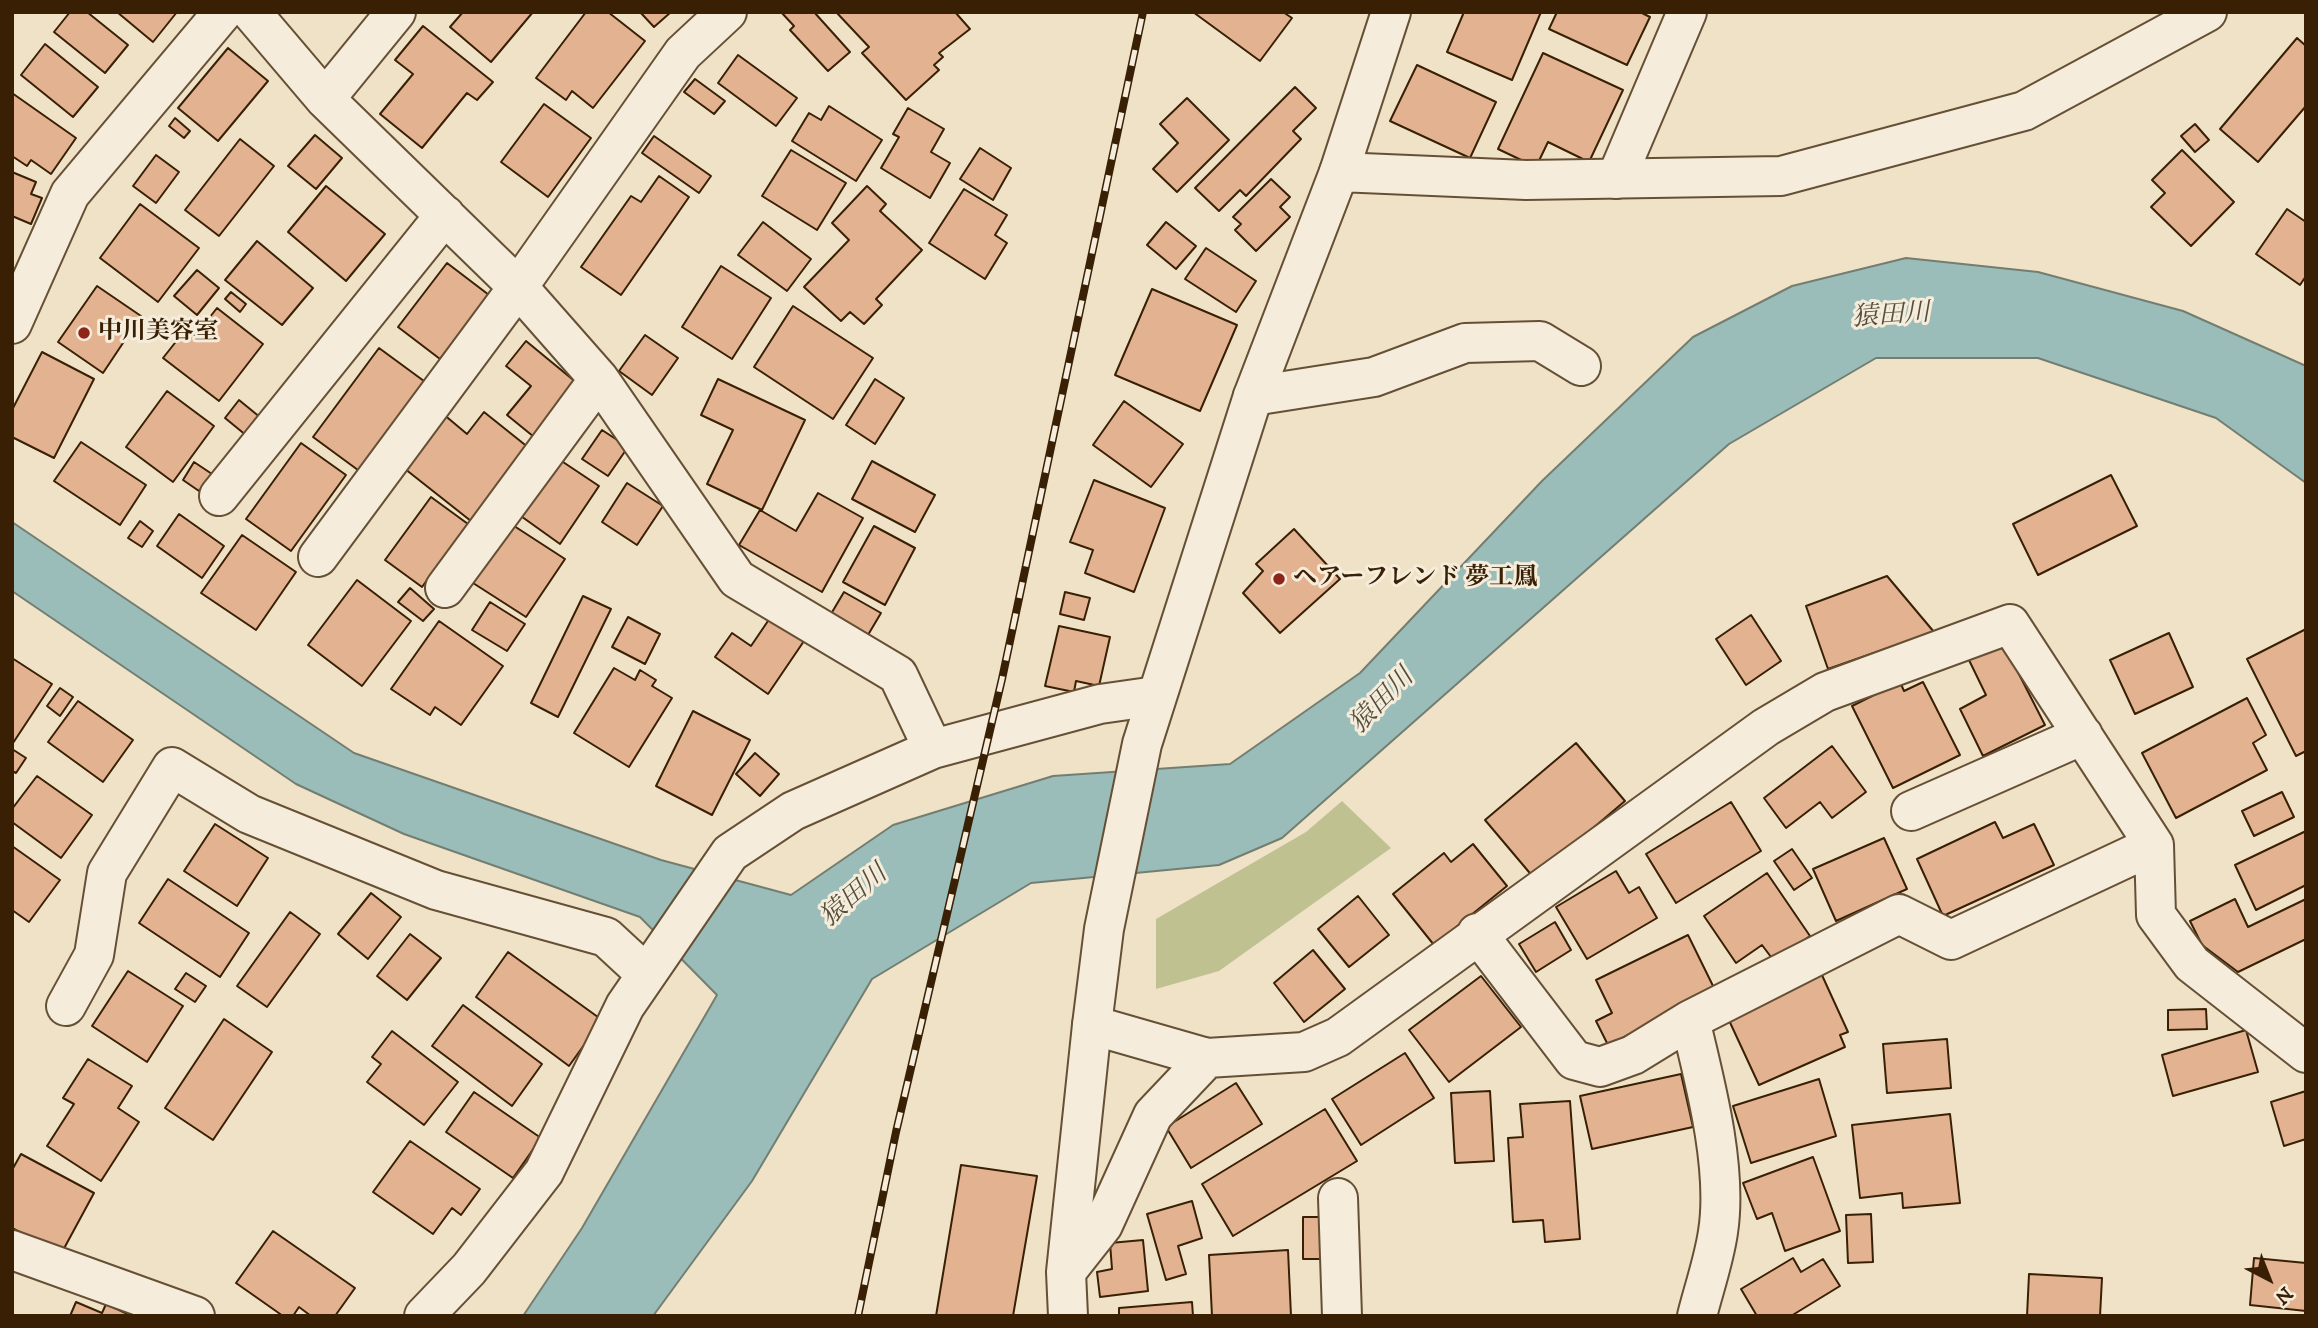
<!DOCTYPE html>
<meta charset="utf-8">
<style>
body{margin:0}
#map{position:relative;width:2318px;height:1328px;overflow:hidden;background:#efe2c7;font-family:"IM FELL DW Pica",serif}
canvas{display:block}
.frame{position:absolute;inset:0;border:14px solid #392004;pointer-events:none}
.north{position:absolute;left:2234px;top:1244px;width:70px;height:70px;-webkit-text-stroke:5px #f5ecdb;paint-order:stroke;rotate:138deg;font-size:19px;font-weight:700;line-height:28px;text-align:center;color:#392004}
.north::after{content:'';display:block;margin:auto;width:24px;height:32px;background:#392004;clip-path:polygon(50% 0,100% 100%,50% 72%,0 100%)}
</style>
<div id="map">
<canvas width="2318" height="1328"></canvas>
<div class="frame"></div>
<div class="north">N</div>
</div>
<script>
const g = document.querySelector('canvas').getContext('2d');
g.lineJoin = 'round';
function paint(path, color) { g.fillStyle = color; g.fill(path, 'evenodd'); }
function strokePath(path, color, width, dash) { g.strokeStyle = color; g.lineWidth = width; g.lineCap = dash ? 'butt' : 'round'; g.setLineDash(dash || []); g.stroke(path); }
function label(font, color, halo, rows, align = 'center') {
  g.font = font + ' "IM FELL DW Pica","Noto Serif JP",serif'; g.lineWidth = 6; g.setLineDash([]); g.textBaseline = 'middle'; g.strokeStyle = halo; g.fillStyle = color; for (const [text, x, y, turn = 0] of rows) {
    g.save(); g.translate(x, y); g.rotate((+turn || 0) * Math.PI / 180); g.textAlign = isNaN(turn) ? turn : align; if (halo) g.strokeText(text, 0, 0); g.fillText(text, 0, 0); g.restore();
  }
}
paint(new Path2D(`
 M1342,801l49,47 -172,123 -63,18v-70l150,-87z`), '#c0c191');
const water = new Path2D(`
 M1906,258l132,14 145,39 123,55v117l-90,-65 -178,-60h-162l-147,86 -447,394 -63,27 -188,18 -159,96 -120,202 -99,135h-130l59,-88 135,-233 -77,-78 -236,-83 -108,-50 -284,-193v-69l342,231 307,107 130,35 102,-70 160,-49 177,-12 130,-91 182,-192 151,-144 99,-51z`);
paint(water, '#9abdba');
strokePath(water, '#737e71', 2);
const building = new Path2D(`
 M70,12h17l41,33 -23,28 -51,-41z
 M117,12h60l-24,30z
 M463,12h70l-42,50 -41,-35z
 M586,12h22l37,29 -52,67 -21,-17 -6,9 -30,-22z
 M640,12h31l-17,15z
 M781,12h33l36,40 -22,19 -38,-41 4,-4z
 M955,12l15,17 -31,24 4,4 -9,8 5,5 -33,30 -44,-47 7,-6 -32,-34z
 M1193,12h90l9,6 -32,43z
 M1464,12h77l-29,68 -65,-28z
 M1557,12h83l10,5 -23,48 -78,-36z
 M423,26l70,56 -16,18 -10,-7 -45,55 -42,-34 33,-40 -18,-14z
 M2297,38l9,8v60l-48,56 -38,-33z
 M45,44l53,43 -25,30 -52,-42z
 M228,48l40,33 -50,60 -40,-33z
 M1543,53l80,37 -34,72 -41,-20 -12,25 -38,-18z
 M738,55l59,43 -21,28 -58,-43z
 M1417,65l79,37 -26,56 -80,-37z
 M695,79l30,22 -11,13 -30,-22z
 M1295,87l21,21 -23,23 8,8 -55,57 -6,-6 -21,21 -24,-23z
 M12,93l64,45 -25,36 -20,-14 -4,6 -15,-10z
 M1187,98l42,42 -52,52 -24,-23 25,-26 -18,-19z
 M544,104l47,34 -43,59 -47,-35z
 M829,106l53,34 -26,41 -64,-40 17,-28 12,7z
 M908,108l36,21 -13,23 19,11 -20,35 -49,-30 18,-31 -6,-3z
 M175,118l15,13 -6,7 -15,-12z
 M2195,124l14,16 -14,12 -14,-16z
 M315,135l27,23 -26,31 -28,-23z
 M654,136l57,40 -12,17 -57,-40z
 M240,139l34,27 -55,70 -34,-26z
 M980,148l31,20 -18,32 -33,-21z
 M791,150l55,33 -29,47 -55,-34z
 M2182,150l52,52 -43,44 -40,-39 14,-14 -13,-13z
 M156,155l23,17 -23,31 -23,-17z
 M12,172l24,10 -5,12 11,4 -11,26 -19,-8z
 M659,176l30,21 -68,98 -40,-28 50,-71 10,6z
 M1271,179l19,18 -10,10 10,10 -34,34 -21,-21 6,-6 -8,-7z
 M326,186l59,48 -39,47 -58,-49z
 M867,186l19,18 -6,7 42,39 -46,49 6,6 -18,19 -14,-12 -9,9 -37,-34 45,-47 -17,-17z
 M964,189l43,26 -12,20 12,8 -22,36 -56,-36z
 M140,204l59,44 -41,54 -58,-44z
 M2287,209l19,13v54l-6,9 -44,-31z
 M763,222l48,37 -24,32 -49,-36z
 M1166,222l30,24 -20,23 -29,-24z
 M257,241l56,47 -31,37 -57,-45z
 M1206,248l50,33 -20,31 -51,-33z
 M447,263l42,32 -49,64 -42,-32z
 M721,266l50,32 -39,61 -50,-32z
 M197,270l22,18 -22,27 -23,-19z
 M97,286l44,30 -38,57 -45,-31z
 M1152,289l85,36 -37,86 -85,-36z
 M231,292l15,12 -6,8 -15,-13z
 M793,306l80,52 -40,61 -79,-52z
 M217,308l46,36 -44,57 -56,-43 23,-29 9,7z
 M645,335l33,23 -26,37 -33,-24z
 M526,341l57,47 -44,53 -32,-26 24,-29 -25,-20z
 M379,348l49,36 -66,89 -49,-36z
 M42,352l52,27 -40,79 -42,-21v-27z
 M718,379l87,41 -43,90 -55,-26 26,-54 -32,-15z
 M875,379l29,19 -29,46 -29,-19z
 M167,391l47,35 -41,56 -47,-35z
 M239,400l22,18 -14,18 -22,-18z
 M1124,401l59,43 -32,43 -58,-42z
 M484,412l50,40 -58,73 -76,-60 42,-52 25,21z
 M602,430l26,17 -20,29 -26,-17z
 M81,442l65,43 -26,40 -66,-44z
 M301,443l45,32 -55,76 -45,-32z
 M557,458l42,28 -39,58 -42,-30z
 M872,461l63,34 -20,37 -63,-33z
 M194,462l18,12 -13,17 -16,-11z
 M2111,475l26,51 -99,49 -25,-51z
 M1094,480l71,28 -31,84 -49,-19 8,-23 -23,-8z
 M627,483l36,23 -26,39 -35,-23z
 M818,493l45,25 -41,74 -83,-47 21,-35 36,21z
 M431,497l37,27 -46,63 -37,-27z
 M179,514l45,32 -22,32 -45,-32z
 M140,521l13,10 -11,16 -14,-9z
 M511,524l54,35 -39,58 -53,-34z
 M874,526l41,22 -30,57 -42,-23z
 M1294,529l46,50 -60,54 -37,-40 20,-22 -7,-7z
 M242,535l54,37 -40,58 -55,-37z
 M1887,576l47,56 -106,37 -22,-63z
 M357,580l54,41 -49,65 -54,-41z
 M410,588l24,21 -11,12 -25,-19z
 M844,592l37,21 -16,27 -37,-21z
 M1065,592l25,6 -6,22 -24,-6z
 M583,596l28,13 -53,108 -27,-14z
 M490,602l35,22 -18,27 -35,-21z
 M1751,615l30,46 -35,24 -30,-46z
 M628,617l32,17 -15,30 -33,-17z
 M770,618l34,23 -36,53 -53,-37 17,-24 19,13z
 M439,621l64,45 -42,59 -26,-18 -5,8 -39,-26z
 M1059,626l51,11 -11,49 -23,-5 -2,11 -29,-6z
 M2306,629v122l-10,5 -49,-97z
 M2169,633l24,54 -58,27 -25,-54z
 M2001,639l44,86 -62,31 -23,-47 26,-14 -19,-39z
 M12,658l40,26 -39,59 -1,-1z
 M614,668l21,12 5,-10 16,10 -4,6 20,12 -43,69 -55,-34z
 M1900,682l4,9 19,-9 37,73 -67,33 -41,-82z
 M60,688l13,9 -13,19 -13,-10z
 M2247,698l19,37 -13,8 14,27 -91,48 -34,-65z
 M78,701l55,39 -30,42 -55,-40z
 M693,711l57,29 -38,75 -56,-29z
 M1576,743l49,58 -91,77 -49,-58z
 M1832,746l34,46 -34,26 -12,-16 -34,26 -22,-30z
 M12,749l14,9 -10,15 -4,-2z
 M755,753l24,21 -19,22 -24,-22z
 M37,776l55,39 -31,43 -49,-36v-13z
 M2282,792l12,25 -40,19 -12,-25z
 M1731,802l30,49 -85,52 -30,-49z
 M1995,822l8,16 31,-14 20,41 -111,51 -26,-57z
 M215,824l53,34 -31,48 -53,-35z
 M2306,831v54l-50,25 -21,-45z
 M1884,838l23,51 -71,32 -23,-52z
 M1473,844l34,42 -73,59 -41,-51 51,-41 7,9z
 M12,846l48,34 -31,42 -17,-12z
 M1792,849l20,29 -18,12 -20,-29z
 M1616,871l13,22 10,-6 18,31 -70,41 -31,-52z
 M1767,873l43,63 -36,25 -12,-16 -26,18 -32,-47z
 M168,879l81,54 -29,44 -81,-54z
 M371,893l30,24 -33,42 -30,-25z
 M1358,896l31,39 -40,32 -31,-38z
 M2235,899l13,28 58,-28v40l-68,33 -36,-27 -12,-24z
 M290,912l30,22 -53,73 -30,-21z
 M1555,922l16,28 -35,22 -17,-28z
 M410,934l31,24 -34,42 -30,-24z
 M1688,935l28,57 -108,53 -12,-24 16,-8 -16,-33z
 M1313,950l32,39 -41,33 -30,-39z
 M508,952l94,68 -33,46 -93,-69z
 M128,971l55,35 -36,56 -55,-36z
 M186,973l20,13 -11,16 -20,-13z
 M1821,973l27,59 -8,3 5,12 -86,38 -32,-69z
 M1481,976l40,51 -72,55 -40,-52z
 M463,1005l79,59 -30,42 -80,-60z
 M2206,1009l1,20 -39,1v-20z
 M224,1019l48,33 -59,88 -48,-32z
 M2246,1030l12,42 -85,24 -11,-41z
 M392,1031l66,51 -34,43 -57,-43 14,-18 -9,-7z
 M1947,1039l4,49 -64,5 -4,-49z
 M1405,1053l29,45 -73,47 -29,-46z
 M88,1059l44,27 -14,22 21,14 -38,59 -54,-35 27,-42 -11,-6z
 M1681,1074l12,53 -101,22 -12,-53z
 M1819,1079l17,57 -85,27 -18,-57z
 M1236,1083l26,41 -71,44 -25,-41z
 M1490,1091l4,70 -39,2 -4,-70z
 M2306,1091v48l-22,7 -13,-44z
 M474,1092l67,46 -28,40 -67,-46z
 M1570,1101l10,138 -35,3 -2,-22 -30,2 -5,-84 15,-1 -3,-33z
 M1325,1109l32,52 -124,75 -31,-52z
 M1950,1114l10,89 -57,5 -1,-15 -42,5 -8,-73z
 M410,1141l70,48 -19,26 -9,-7 -19,26 -60,-42z
 M21,1154l73,39 -33,61 -49,-26v-58z
 M1813,1157l27,74 -55,20 -13,-38 -15,6 -14,-36z
 M961,1165l76,11 -24,140h-77z
 M1192,1201l10,37 -24,8 8,28 -20,6 -19,-66z
 M1871,1214l2,48 -25,1 -2,-48z
 M1303,1217h25v42h-25z
 M273,1231l82,57 -20,28h-24l-12,-9 -6,9h-10l-47,-33z
 M1143,1240l5,51 -48,6 -3,-25 15,-3 -2,-26z
 M1288,1250l3,66h-79l-3,-61z
 M1793,1258l8,14 22,-13 17,27 -49,30h-34l-16,-27z
 M2254,1258l52,5v48l-56,-6z
 M2029,1274l73,4 -2,38h-73z
 M76,1302l26,11 4,-9 26,12h-62z
 M1192,1302l1,14h-74v-8z`);
paint(building, '#e3b291');
strokePath(building, '#392004', 2);
const minor = new Path2D(`
 M251,12l74,87 193,188 81,92 138,200 161,96 35,74
 M325,99l71,-87
 M1339,172l52,-160
 M1616,179l71,-167
 M12,324l58,-130 153,-182
 M1253,396l121,-19 91,-34 75,-2 41,25
 M219,496l226,-281
 M318,557l200,-270 165,-234 44,-41
 M445,588l154,-209
 M1911,811l172,-76
 M1477,933l97,127 26,7 33,-12 57,-35
 M66,1006l28,-51 13,-82 65,-106 77,47 187,76 170,47 40,37
 M1338,1198l4,118
 M12,1250l183,66
 M1066,1272l37,-47 50,-110 54,-57 97,-6 34,-15 428,-310 59,-35 185,-68 144,221 2,70 36,49 114,89
 M424,1316l45,-47 75,-97 81,-166 105,-153 63,-42 140,-62 167,-45 56,-8
 M1068,1316l-2,-44 26,-247 115,33
 M1697,1316c7,-28 17,-56 21,-84 10,-64 -13,-150 -28,-212l209,-106 52,26 203,-95`);
const tertiary = new Path2D(`
 M1092,1025l12,-96 38,-185 111,-348 86,-224 187,8 255,-4 243,-65 183,-99`);
strokePath(minor, '#665035', 42);
strokePath(tertiary, '#665035', 42);
strokePath(minor, '#f5ecdb', 38);
strokePath(tertiary, '#f5ecdb', 38);
const rail = new Path2D(`
 M858,1316l38,-184 106,-453 141,-667`);
strokePath(rail, '#392004', 8);
strokePath(rail, '#f5ecdb', 5, [16]);
for (const [x, y, r, color] of [
 [84,333,7,"#8f2418"],
 [1279,579,7,"#8f2418"]
]) { const dot = new Path2D(); dot.arc(x, y, r, 0, 2 * Math.PI); g.fillStyle = color; g.fill(dot); strokePath(dot, '#f5ecdb', 2.5); }
label('bold 24px', '#392004', '#f5ecdb', [
 ["中川美容室",98,333],
 ["ヘアーフレンド 夢工鳳",1293,579]
], 'left');
label('italic 26px', '#564f3b', '#f5ecdb', [
 ["猿田川",1891,317,-4],
 ["猿田川",1383,702,-46],
 ["猿田川",855,897,-41]
]);
</script>
